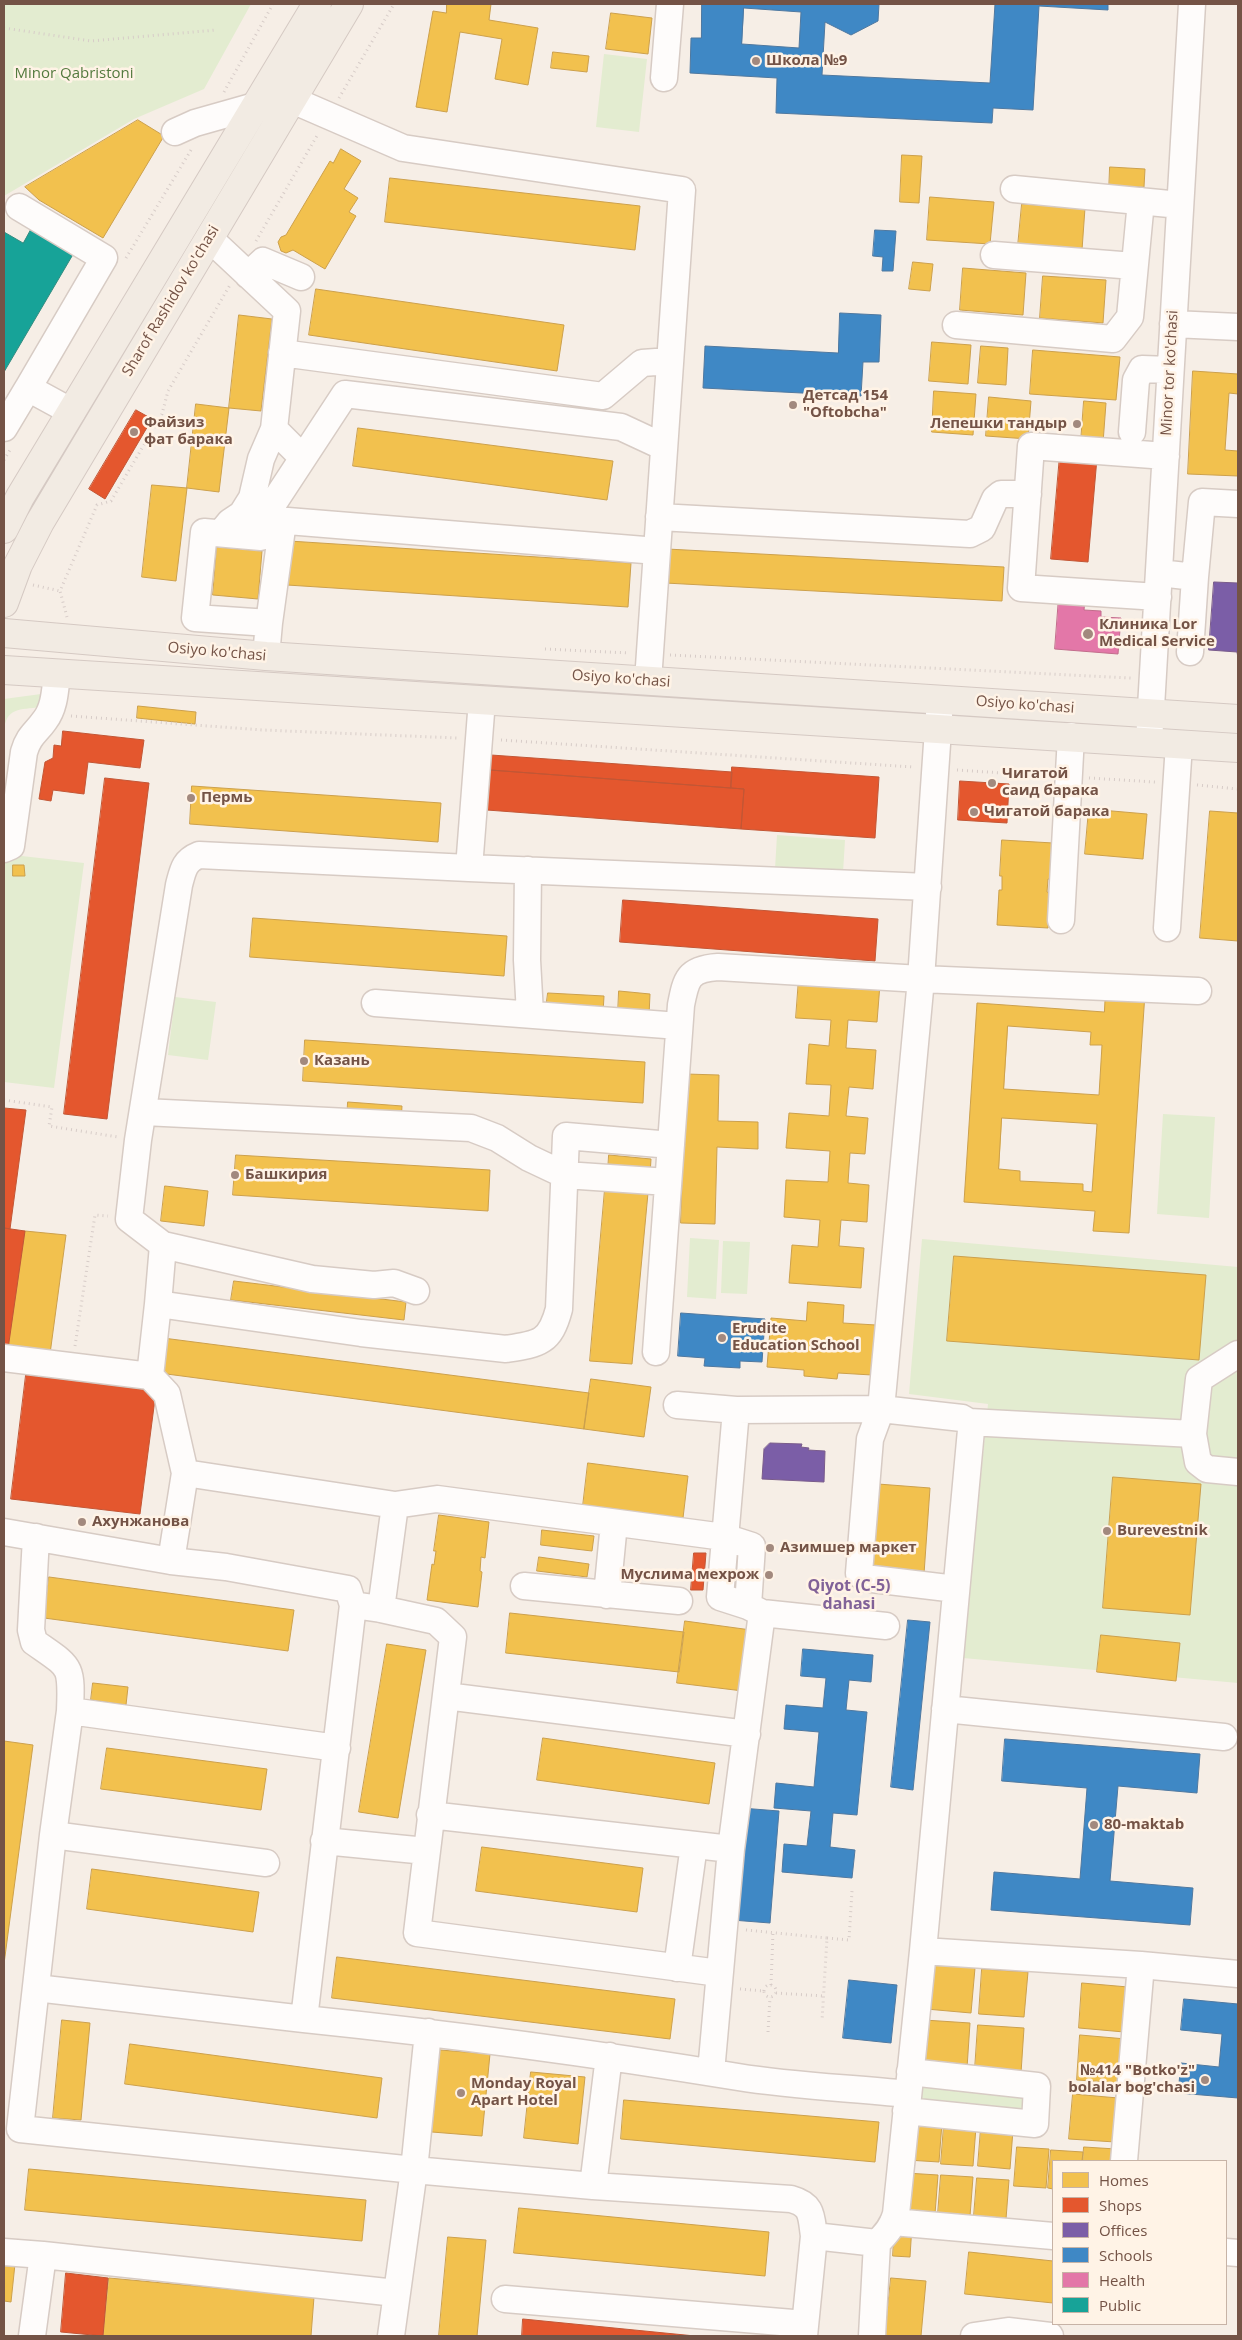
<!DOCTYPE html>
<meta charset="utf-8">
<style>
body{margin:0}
#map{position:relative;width:1242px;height:2340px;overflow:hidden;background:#f6eee6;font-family:"Open Sans",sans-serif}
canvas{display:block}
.frame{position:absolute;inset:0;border:5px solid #745346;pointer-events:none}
.legend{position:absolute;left:1052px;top:2160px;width:175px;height:165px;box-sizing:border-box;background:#fff3e6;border:1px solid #c7b3a6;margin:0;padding:6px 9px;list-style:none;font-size:15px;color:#745346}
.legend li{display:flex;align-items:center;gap:10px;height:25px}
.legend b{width:25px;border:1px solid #c7b3a6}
</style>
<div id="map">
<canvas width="1242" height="2340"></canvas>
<div class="frame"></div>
<ul class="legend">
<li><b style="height:14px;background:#f2c14e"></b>Homes</li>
<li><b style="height:14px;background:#e4572e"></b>Shops</li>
<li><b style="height:14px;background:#7b5ea7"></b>Offices</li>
<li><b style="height:14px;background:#3f88c5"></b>Schools</li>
<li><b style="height:14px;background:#e377a8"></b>Health</li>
<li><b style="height:14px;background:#17a398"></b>Public</li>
</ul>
</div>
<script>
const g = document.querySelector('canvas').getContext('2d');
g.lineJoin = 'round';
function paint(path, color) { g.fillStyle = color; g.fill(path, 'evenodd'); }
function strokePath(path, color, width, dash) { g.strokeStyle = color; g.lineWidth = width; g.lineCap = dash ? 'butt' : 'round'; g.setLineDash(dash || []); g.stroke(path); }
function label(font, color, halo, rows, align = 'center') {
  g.font = font + ' "Open Sans",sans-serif'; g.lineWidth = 5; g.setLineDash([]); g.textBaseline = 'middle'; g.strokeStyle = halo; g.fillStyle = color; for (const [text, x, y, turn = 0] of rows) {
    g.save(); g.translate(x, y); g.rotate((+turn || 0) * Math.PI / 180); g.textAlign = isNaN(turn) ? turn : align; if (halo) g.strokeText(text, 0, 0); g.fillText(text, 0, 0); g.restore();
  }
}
paint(new Path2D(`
 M4,4h247l-47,85 -70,30 -130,77z
 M604,54l43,5 -8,73 -43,-5z
 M41,694l-1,13c-20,3 -34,0 -36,24v-32z
 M777,835l68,5 -2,33 -68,-4z
 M4,854l80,9 -30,225 -50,-6z
 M175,997l41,5 -8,58 -40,-5z
 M1163,1114l52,3 -6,101 -52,-4z
 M690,1238l29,2 -3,59 -29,-2z
 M922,1239l316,28v416l-275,-25 25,-254 -79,-10z
 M723,1241l27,1 -3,52 -26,-1z
 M917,2078l116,12 -1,29 -118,-12z`), '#e3ecd0');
const homes = new Path2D(`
 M447,4h44l-2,16 49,8 -10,57 -33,-6 7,-40 -42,-7 -13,80 -31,-5 17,-96 13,2z
 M611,13l41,5 -4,36 -42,-5z
 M553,52l36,4 -2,16 -36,-4z
 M138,120l26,16 -61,102 -64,-38 -14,-13z
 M341,149l20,12 -17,28 14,9 -9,14 7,4 -31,53 -32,-19 -7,3 -5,-2 -3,-9 3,-5 5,-2 44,-74 3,2z
 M902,155l20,1 -3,47 -19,-1z
 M1110,167l35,2 -1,18h-11v7l-24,-1z
 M390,178l250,28 -5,44 -250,-28z
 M930,197l64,5 -4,42 -63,-4z
 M1022,204l63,4 -3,42 -64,-4z
 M913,262l20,2 -3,27 -21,-2z
 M963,268l63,5 -3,42 -63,-5z
 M1043,276l63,4 -3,43 -63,-5z
 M316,289l248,36 -7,46 -248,-36z
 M239,315l33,4 -11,92 -32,-3z
 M932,342l39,3 -3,39 -39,-3z
 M981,346l27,2 -2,37 -28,-2z
 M1033,350l87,7 -4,43 -86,-6z
 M1193,371l45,3v20l-9,-1 -4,57 13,1v25l-50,-2z
 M934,391l42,3 -3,41 -41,-3z
 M989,397l42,4 -3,38 -42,-3z
 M1084,401l22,2 -3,40 -22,-1z
 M196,404l33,4 -10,84 -32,-4z
 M358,428l255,33 -6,39 -254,-34z
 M152,485l35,3 -11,93 -34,-4z
 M289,541l342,22 -3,44 -341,-22z
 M217,547l45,4 -4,48 -45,-4z
 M667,549l337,18 -2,34 -337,-18z
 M138,706l58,6 -1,12 -58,-6z
 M192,786l249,17 -3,39 -248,-18z
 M1089,809l58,5 -4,45 -58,-5z
 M1210,811l28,2v128l-38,-3z
 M1002,840l51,3 -2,36h-3l-1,13 3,1 -2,35 -51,-3 2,-35h3v-14h-2z
 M13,865h11l1,11h-12z
 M253,918l254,18 -3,40 -254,-19z
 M799,978l81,6 -3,38 -29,-2 -2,28 30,2 -3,39 -24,-2 -3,29 22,2 -3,36 -15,-1 -2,30 21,2 -2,37 -26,-2 -2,26 25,2 -3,40 -72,-5 3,-38 26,2 2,-27 -36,-3 2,-37 42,2 2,-31 -44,-3 3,-35 40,3 2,-31 -25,-1 3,-40 20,2 2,-26 -35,-2z
 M1106,990l39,3 -16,240 -36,-2 2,-20 -131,-9 13,-199 127,9zM1008,1026l83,6 -1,13h12l-3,50 -95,-6zM1002,1118l95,6 -5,68 -9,-1v-7l-63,-3v-10l-21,-2z
 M619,991l31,3 -1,22 -31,-2z
 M548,993l56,3 -1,17 -57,-4z
 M305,1040l340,22 -2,41 -340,-22z
 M686,1074l33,1 -1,46 40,1v27l-41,-2 -2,77 -34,-1z
 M348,1102l54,4 -1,17 -54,-3z
 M236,1155l254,15 -2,41 -255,-16z
 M609,1155l42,4 -1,16 -42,-3z
 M165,1186l43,5 -4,35 -43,-5z
 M605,1189l43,4 -16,171 -42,-3z
 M25,1231l41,4 -16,119 -42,-5z
 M954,1256l252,19 -7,85 -252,-19z
 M234,1281l172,21 -2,18 -173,-20z
 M808,1302l36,3 -1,18 33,2 -4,50 -34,-2 -1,6 -33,-3v-6l-37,-3 4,-49 35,3z
 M163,1338l426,55 -5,36 -425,-56z
 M591,1379l60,8 -7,50 -60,-8z
 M588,1463l100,13 -5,42 -100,-12z
 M1113,1477l88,7 -11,131 -87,-7z
 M878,1484l52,4 -6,86 -53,-4z
 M439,1515l50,7 -4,36 -4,-1 -1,14 2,1 -4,35 -51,-7 5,-36 2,1 2,-14h-2z
 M542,1530l52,6 -2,15 -51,-6z
 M539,1557l50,7 -2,13 -50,-6z
 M49,1577l245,33 -6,41 -244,-33z
 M510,1613l174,19 -5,40 -173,-19z
 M685,1621l66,9 -8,61 -66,-8z
 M1101,1635l79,8 -4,38 -79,-9z
 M387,1644l39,6 -28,168 -39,-6z
 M93,1683l35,4 -2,18 -35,-5z
 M543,1738l172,25 -6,41 -172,-24z
 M4,1741l29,4 -29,219z
 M107,1748l160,21 -6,41 -160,-21z
 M482,1847l161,21 -6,44 -161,-21z
 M92,1869l167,23 -6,40 -166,-23z
 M337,1957l338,42 -5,40 -338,-41z
 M929,1964l46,4 -4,45 -45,-4z
 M982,1969l46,3 -4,45 -45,-3z
 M1082,1983l46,4 -4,45 -45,-4z
 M62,2020l28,3 -9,97 -28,-2z
 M924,2020l46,3 -3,45 -46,-3z
 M978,2025l46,3 -3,45 -46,-4z
 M1080,2035l46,4 -4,44 -45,-3z
 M130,2044l252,34 -5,40 -252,-34z
 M440,2050l50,4 -8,82 -50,-4z
 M531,2072l54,5 -7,67 -54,-6z
 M1073,2094l45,4 -3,44 -46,-3z
 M624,2100l255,22 -4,40 -254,-23z
 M910,2121l32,2 -3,39 -32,-2z
 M944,2125l32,2 -3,39 -32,-2z
 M981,2128l32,2 -3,39 -32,-3z
 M1017,2147l32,2 -3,39 -32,-2z
 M1084,2147l32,2 -1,12h-32z
 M1051,2150l32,2 -1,9h-29v28l-5,-1z
 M29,2169l337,31 -4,41 -337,-31z
 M906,2173l32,2 -3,39 -32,-2z
 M941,2175l32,2 -3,39 -32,-2z
 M977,2178l32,2 -3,39 -32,-3z
 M519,2208l250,24 -4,44 -251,-23z
 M895,2224l17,1 -2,32 -17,-1z
 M448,2237l38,3 -9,96h-38z
 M969,2252l84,9v42l-88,-9z
 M4,2263l11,1 -4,38 -7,-1z
 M109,2278l205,19 -3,39h-208z
 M891,2278l35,3 -5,55h-36z`);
paint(homes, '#f2c14e');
strokePath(homes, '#cca04c', 1);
const shops = new Path2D(`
 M136,410l16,9 -47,80 -16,-10z
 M1060,455l37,3 -9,104 -37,-3z
 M63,731l81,9 -4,28 -52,-6 -4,32 -31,-4 -2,11 -12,-2 6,-37 8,-4 1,-13 7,1z
 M491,755l241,17 -1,16 -241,-18z
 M732,767l147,10 -4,61 -134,-9 3,-40 -13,-1z
 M490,770l254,19 -3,40 -254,-19z
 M105,778l44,5 -42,336 -43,-5z
 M960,781l49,3 -2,39 -49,-3z
 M623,900l255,19 -3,42 -255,-19z
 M4,1108l22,2 -16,119 -6,-1z
 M4,1228l21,3 -17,118 -4,-1z
 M26,1375l130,16 -16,123 -129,-15z
 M694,1553h12l-3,37h-12z
 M66,2273l42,5 -5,58 -42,-4z
 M523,2319l172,17h-173z`);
paint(shops, '#e4572e');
strokePath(shops, '#c25635', 1);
const offices = new Path2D(`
 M1214,582l24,1v75l-1,-6 -28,-2z
 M770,1443l32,1 -1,3 8,1 -1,2 17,1 -1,31 -62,-3 2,-30z`);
paint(offices, '#7b5ea7');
strokePath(offices, '#795b8a', 1);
const schools = new Path2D(`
 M702,4h177l-1,17 -27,14 -26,-13 -3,53 168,8 5,-79h113v6l-69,-4 -6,104 -40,-2 -1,15 -216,-10 1,-35 -87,-5 1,-35h10zM744,8l57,4 -2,36 -57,-4z
 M875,230l21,1 -3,40h-11l1,-14 -10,-1z
 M840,313l41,2 -2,47h-16l-2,34 -158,-8 2,-42 133,7z
 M681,1313l84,6 -3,43 -22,-1v7l-36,-2 1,-8 -27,-2z
 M908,1620l22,2 -17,168 -22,-3z
 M803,1649l70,6 -2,27 -22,-2 -3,30 21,2 -10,103 -24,-2 -3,34 25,3 -3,28 -70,-6 2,-28 23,2 4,-35 -37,-3 2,-25 38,4 5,-55 -35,-3 2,-24 37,3 3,-30 -25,-2z
 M1005,1739l195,15 -3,39 -79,-7 -8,95 83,7 -3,37 -199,-15 3,-38 86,7 7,-91 -85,-7z
 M741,1808l38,3 -9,112 -38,-3z
 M849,1980l48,5 -6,58 -48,-5z
 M1184,1999l54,5v94l-60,-5 3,-30 38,4 3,-33 -41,-4z`);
paint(schools, '#3f88c5');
strokePath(schools, '#4f789f', 1);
const health = new Path2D(`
 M1059,597l26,2 -1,11 17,1v6l20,1 -3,36 -63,-5z`);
paint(health, '#e377a8');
strokePath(health, '#c26c8b', 1);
const public = new Path2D(`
 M33,226l42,25 -71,121v-140l19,11z`);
paint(public, '#17a398');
strokePath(public, '#338b7f', 1);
const minor = new Path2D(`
 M664,78l6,-74
 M290,99l113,49 279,42 -34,491
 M175,132l20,-9 60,-17
 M1014,189l166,16
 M19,207l85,51 -76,130 44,24
 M209,238l78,73 -13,118 29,29
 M994,255l140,11
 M248,275l15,-14 38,16
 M1173,324l65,3
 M956,325l157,14 17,-22 11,-116
 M282,353l321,43 39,-33 28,-2
 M4,428l24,-40
 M1132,432l4,-52 6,-11 28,1
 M659,517l311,17 12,-6 13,-29 6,-5h27
 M263,519l394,32
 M221,533l9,-11 12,-8 10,-16 9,-39 13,-30
 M1159,573l36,4 7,-75 36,2
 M1158,597l-137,-9 10,-142 135,10
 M269,623l14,-102
 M1190,652l5,-75
 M266,656l3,-33 -74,-5 9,-86 57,5 2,-18 82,-125 276,33 43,20
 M482,700l-13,168 459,19
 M940,700l-19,279 -40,430 -11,30 -11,134 5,5 92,11
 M1149,742l43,-738
 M4,849l7,-3 13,-94c5,-17 12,-19 21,-32 10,-13 10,-31 12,-46
 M469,868l-270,-13c-15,6 -16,15 -20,30l-41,255 -9,79 34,26 -5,59 203,29 145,16c33,-5 44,-6 53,-40l7,-173 105,9
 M528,870l-1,90 3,54
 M1061,920l10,-184
 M1167,928l12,-184
 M375,1003l304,23
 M144,1112l327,16 26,10 32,20 36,17 103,7
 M163,1245l149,34 62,6 20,-2 22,8
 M158,1304l-8,72 17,18 18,79
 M656,1352l25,-347c5,-26 7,-36 37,-38l203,12 277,12
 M4,1358l146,18
 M677,1405l59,5
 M969,1422l224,12 5,28 9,7 31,3
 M1193,1434l6,-55 39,-25
 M4,1532l167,29 14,-88 210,32 42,-6 287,38 28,9 -4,60
 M36,1537l-5,93 3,12c37,26 38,22 36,69l267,37
 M171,1561l55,6 122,22 5,16 -49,414c145,15 289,34 434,58 55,9 113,11 169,17
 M524,1586l155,15
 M607,1595l7,-72
 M353,1605l28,4 55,12 17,16 -36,296 302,40
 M381,1609l14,-104
 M762,1613l124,13
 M446,1696l301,38
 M945,1709l279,28
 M70,1711l-17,124 -33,294 394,41 14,-138
 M430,1815l301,34
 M53,1835l213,28
 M324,1841l102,10
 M923,1951l218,14 -17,196
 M1141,1965l97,9
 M677,1968l17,-123
 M36,1988l268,31
 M711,2072l20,-223 31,-236 -14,-7 -28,-9 16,-187 145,-1 81,9 7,4 2,8 -48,521 -27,263c-3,12 -10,20 -19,29l-63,-7 -10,100
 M906,2111l129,13 2,-38 -127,-14
 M593,2186l16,-130
 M893,2222l160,14
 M4,2252l39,3
 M1226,2252l12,1
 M505,2299l300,25
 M32,2336l11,-81 353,38
 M391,2336l23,-166 179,16 198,13c22,6 20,17 23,37
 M872,2336l5,-93
 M974,2336l34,-5 42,5`);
const major = new Path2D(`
 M4,529l16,-32 297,-493
 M4,603l14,-38 22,-43 309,-518
 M4,633l262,23 972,63
 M4,670l1234,78`);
strokePath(minor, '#d7cbc4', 29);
strokePath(major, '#d5c9c3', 30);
strokePath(new Path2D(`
 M4,28l87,13 125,-11
 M224,92l49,-88
 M339,98l55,-94
 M256,241l62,-107
 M126,258l65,-108
 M4,460l6,-10
 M33,585l27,6
 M67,617l-7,-26 37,-86 14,-4 51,-87 6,-23 62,-106
 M545,649l84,4
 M670,655l461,23
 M71,716l192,14 194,8
 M501,740l412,27
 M957,770l91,6
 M1089,778l66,4
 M1197,785l41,4
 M4,1100l48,7 -3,19 69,11
 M75,1346l20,-131 13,1
 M746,1930l81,8 -5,83
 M827,1938l22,2 3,-49
 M764 1991a6 6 0 1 1 12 0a6 6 0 1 1-12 0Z
 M771,1985l2,-53
 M740,1989l24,2
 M776,1993l47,3
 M768,2032l2,-35`), '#d7ccc8', 3, [1, 4]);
strokePath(minor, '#fefcfb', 26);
strokePath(major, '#f2ebe3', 28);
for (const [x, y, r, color] of [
 [756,61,5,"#a2897e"],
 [793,405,5,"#a2897e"],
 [1077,424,5,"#a2897e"],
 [134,432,5,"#a2897e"],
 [1088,634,6,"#a2897e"],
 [992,783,5,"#a2897e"],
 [191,798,5,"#a2897e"],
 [974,812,5,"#a2897e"],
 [304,1061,5,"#a2897e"],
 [235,1175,5,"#a2897e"],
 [722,1338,5,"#a2897e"],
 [82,1522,5,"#a2897e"],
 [1107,1531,5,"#a2897e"],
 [770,1548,5,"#a2897e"],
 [769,1575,5,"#a2897e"],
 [1094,1825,5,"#a2897e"],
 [1205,2080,5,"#a2897e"],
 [461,2093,5,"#a2897e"]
]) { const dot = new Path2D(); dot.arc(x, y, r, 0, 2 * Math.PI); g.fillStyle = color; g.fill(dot); strokePath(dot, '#fff3e6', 2); }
label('bold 15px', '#745346', '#fff3e6', [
 ["Школа №9",766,61],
 ["Детсад 154",803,396],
 ["\"Oftobcha\"",803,413],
 ["Файзиз",144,423],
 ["фат барака",144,440],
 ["Лепешки тандыр",1067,424,"right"],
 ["Клиника Lor",1099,625],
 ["Medical Service",1099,642],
 ["Чигатой",1002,774],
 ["саид барака",1002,791],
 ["Пермь",201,798],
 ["Чигатой барака",984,812],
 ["Казань",314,1061],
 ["Башкирия",245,1175],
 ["Erudite",732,1329],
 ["Education School",732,1346],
 ["Ахунжанова",92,1522],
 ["Burevestnik",1117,1531],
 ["Азимшер маркет",780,1548],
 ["Муслима мехрож",759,1575,"right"],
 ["80-maktab",1104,1825],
 ["№414 \"Botko'z\"",1195,2071,"right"],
 ["bolalar bog'chasi",1195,2088,"right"],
 ["Monday Royal",471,2084],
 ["Apart Hotel",471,2101]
], 'left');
label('15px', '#547a3e', '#fff3e6', [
 ["Minor Qabristoni",74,74]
]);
label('15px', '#745346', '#fff3e6', [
 ["Sharof Rashidov ko'chasi",171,301,-59],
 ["Minor tor ko'chasi",1170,373,-87],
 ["Osiyo ko'chasi",217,652,5],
 ["Osiyo ko'chasi",621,679,4],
 ["Osiyo ko'chasi",1025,705,4]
]);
label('bold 16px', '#816298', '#fff3e6', [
 ["Qiyot (C-5)",849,1586],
 ["dahasi",849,1604]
]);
</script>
